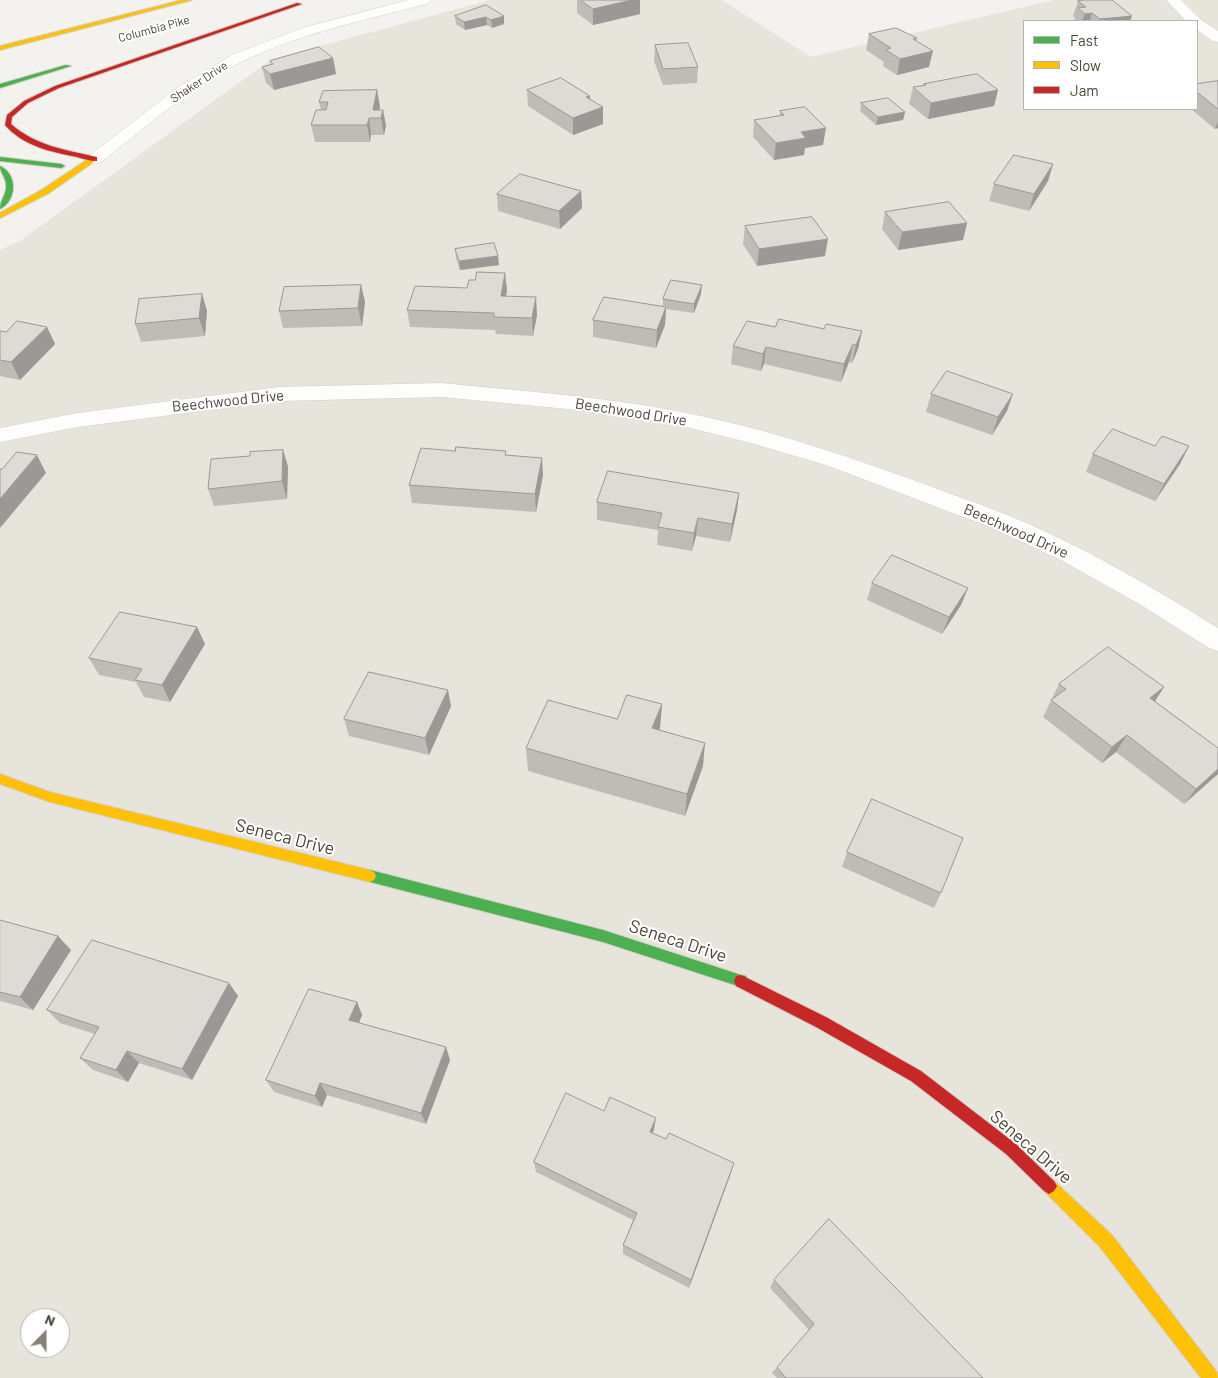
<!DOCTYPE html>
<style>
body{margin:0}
#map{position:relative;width:1218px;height:1378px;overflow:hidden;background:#f4f2ee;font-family:Barlow,sans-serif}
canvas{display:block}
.legend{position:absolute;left:1023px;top:20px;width:175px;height:90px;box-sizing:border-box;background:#fff;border:1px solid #b7b4b0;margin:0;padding:6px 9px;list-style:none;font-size:15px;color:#4b4439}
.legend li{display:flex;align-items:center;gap:10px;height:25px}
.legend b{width:25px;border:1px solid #b7b4b0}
.north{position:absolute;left:20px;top:1308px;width:50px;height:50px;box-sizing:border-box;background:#fff;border:1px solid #b7b4b0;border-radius:50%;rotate:22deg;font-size:14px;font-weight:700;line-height:20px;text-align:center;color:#4b4439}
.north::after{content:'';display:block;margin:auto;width:18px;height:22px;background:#868178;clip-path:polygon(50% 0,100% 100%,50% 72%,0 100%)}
</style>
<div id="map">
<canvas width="1218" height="1378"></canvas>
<ul class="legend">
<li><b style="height:6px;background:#4caf50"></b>Fast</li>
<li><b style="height:6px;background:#ffc107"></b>Slow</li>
<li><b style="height:6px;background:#c62828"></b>Jam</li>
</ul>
<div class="north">N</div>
</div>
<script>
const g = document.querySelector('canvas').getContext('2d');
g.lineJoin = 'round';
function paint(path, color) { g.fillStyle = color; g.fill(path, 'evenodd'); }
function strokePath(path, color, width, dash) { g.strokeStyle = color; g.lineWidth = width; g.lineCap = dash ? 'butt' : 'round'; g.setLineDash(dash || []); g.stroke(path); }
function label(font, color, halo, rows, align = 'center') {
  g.font = font + ' Barlow,sans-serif'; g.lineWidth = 4; g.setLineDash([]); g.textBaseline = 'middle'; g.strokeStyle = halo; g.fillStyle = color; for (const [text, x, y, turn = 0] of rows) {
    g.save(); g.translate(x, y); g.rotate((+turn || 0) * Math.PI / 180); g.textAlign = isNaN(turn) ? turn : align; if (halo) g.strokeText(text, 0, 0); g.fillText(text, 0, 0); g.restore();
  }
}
paint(new Path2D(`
 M490,0h232l89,57 243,-57h164v1378h-1218v-1128l20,-9 252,-182zM1024,21h173v88h-173zM30,1318h30v30h-30z`), '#e7e4dc');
const street = new Path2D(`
 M408,0h23l-2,3c-69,19 -140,32 -203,67 -45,25 -85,61 -126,93l-6,1 -6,-1 -3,-4 92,-71 57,-34 68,-26z
 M1166,0h15l19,19 18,12v11l-5,-1 -16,-11v-9h-11z
 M442,383c78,8 157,13 234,28 77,14 153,39 226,65 35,13 70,25 105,39 74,30 143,71 211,113v23l-9,-3 -68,-43 -80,-45 -71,-33 -164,-62 -79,-23 -69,-17 -68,-12 -168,-16 -163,4 -201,26 -78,15v-14l78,-15 201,-26z`);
const fast = new Path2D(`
 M66,65l5,1 -71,22v-4z
 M0,157l61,7 4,2 -4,2 -61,-7z
 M0,166c18,8 17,35 0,43 0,-9 7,-15 6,-24 0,-8 -6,-12 -6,-19z
 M370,870l233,60 138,45 5,1 2,5 -2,5 -5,1 -138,-45 -233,-60 -4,-2 -2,-4 2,-4z`);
const slow = new Path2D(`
 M182,0h10l-192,50v-4z
 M91,157l7,2 -49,34 -49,25v-5l43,-24z
 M0,774l50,18 320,78 4,2 2,4 -2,4 -4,2 -320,-80 -50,-18z
 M1049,1178l5,3 58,54 105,137 1,6h-17l-101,-131 -56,-56 -3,-5 3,-5z`);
const jam = new Path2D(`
 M297,3l5,1 -243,84 -31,15 -16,14 -1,7c25,22 55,26 86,33v4c-7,0 -14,-2 -20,-4 -26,-5 -54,-11 -72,-32l2,-10 17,-14 31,-15z
 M741,975l85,42 95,54 95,73 38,37 3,5 -3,5 -5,3 -5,-3 -38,-37 -95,-73 -95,-54 -80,-41 -2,-5 2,-5z`);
strokePath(street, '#d2d0cb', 1);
strokePath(fast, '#d3cfc5', 2);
strokePath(slow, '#d3cfc5', 2);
strokePath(jam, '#d3cfc5', 2);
paint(street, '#fdfdfc');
paint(fast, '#4caf50');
paint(slow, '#ffc107');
paint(jam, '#c62828');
paint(new Path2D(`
 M577,0h63v14l-47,11 -16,-12z
 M1078,1l52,20h-56l1,-3 -2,-2z
 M455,16h49v8l-12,4 -5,-3 -22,5 -9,-6z
 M869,34l48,4 -1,3 13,26 -32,8 -14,-9 1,-4 -18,-12z
 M655,45l43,22 -1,16 -34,2 -9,-24z
 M333,58l3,16 -62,16 -8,-7 -4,-16 9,-3 -1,-3z
 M1218,81v47l-3,1 -24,-20h6v-25z
 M924,84l74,6 -4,16 -66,13 -19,-15 4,-17 11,-2z
 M377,90l3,17 -1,3h4l3,16 -2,9h-13l-1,7h-55l-4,-17 10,-15 -2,-8z
 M527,90l63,10 13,7v17l-30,11 -45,-29z
 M861,103l44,9 -2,8 -27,5 -16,-14z
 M780,111l43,34 -18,3 -1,7 -30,5 -21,-23 1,-17 26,-4z
 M1053,164l-5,17 -19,30 -40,-10 5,-17z
 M581,191l1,17 -22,21 -62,-18 -1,-17z
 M885,212l82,11 -4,17 -65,10 -16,-21z
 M745,226l80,30 -68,10 -14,-22z
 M455,249l44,16 -39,5 -4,-12z
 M505,273l2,18 -1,5 31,19 -4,21 -37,-2 -1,-4 -85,-3 -3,-17 60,-22 8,-8z
 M361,285l4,17 -3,24 -79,2 -4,-17z
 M202,294l5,17 -2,25 -64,6 -6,-18z
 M701,294l-7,19 -28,-4 -1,16 -9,23 -63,-11v-17l70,-13v-8z
 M47,327l8,17 -35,36 -20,-4v-45l6,1z
 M775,327l49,2 38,2 -4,18 -6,14 -3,-1 -8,20 -77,-18 -3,7 -30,-7 2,-18z
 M931,394l76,17 -15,24 -66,-23z
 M1155,446h34l-9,18 -25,37 -69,-29 7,-18z
 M283,450l5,17 -1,32 -73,7 -6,-17 42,-33z
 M455,451h51v4l37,20 -7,37 -124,-9 -3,-18z
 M739,493l-2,17 -7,32 -34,-6 -4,15 -35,-6 1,-15 -61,-10v-18z
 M872,583l96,5 -7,17 -19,29 -75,-34z
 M205,644l-35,58 -26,-5 -8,-15 -37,-7 -10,-17z
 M1059,684l105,3 -9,14 63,47v26l-34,30 -68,-52 -14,11 -59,-46z
 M662,704l-2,24 -1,2 44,36 -18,50 -157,-45 -2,-23z
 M451,706l-22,49 -80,-19 -5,-17z
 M847,852l94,41 -7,15 -92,-41z
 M0,920l71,30 -38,60 -33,-9z
 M238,996l-46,84 -53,-17 -11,19 -35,-12 -13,-12 15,-24 -35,-11 -13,-13z
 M357,1002l5,13 -3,8 87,24 4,13 -24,64 -99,-29 -5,12 -48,-15 -8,-12z
 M604,1111l50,18 -1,4 78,40 -42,115 -66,-34v-9l10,-25 -97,-48 -2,-10z
 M774,1280l209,98h-206l-5,-5 37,-43 -39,-42z`), '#bfbcb8');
paint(new Path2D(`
 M632,0h8v14l-47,11v-16z
 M1092,13l-2,8h-8l3,-7z
 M504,16v8l-12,4 -1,-8z
 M1132,16l-2,5h-31l1,-2z
 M486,17l1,8 -22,5 -1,-8z
 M933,51l-4,16 -32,8 3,-16z
 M333,58l3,16 -62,16 -4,-16z
 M377,90l3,17 -3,11 -4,-8z
 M998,90l-4,16 -66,13 3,-16z
 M590,96l1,15 12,-4v17l-30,11v-17l13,-21z
 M383,110l3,16 -2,9 -3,-17z
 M905,112l-2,8 -27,5 2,-8z
 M369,118l2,17 -1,7 -3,-17z
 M1218,122v6l-3,1z
 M826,128l-3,17 -18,3 -1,7 -30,5 2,-17 25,-11z
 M1053,164l-5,17 -19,30 5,-17z
 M581,191l1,17 -22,21 -1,-18z
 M967,223l-4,17 -65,10 4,-18z
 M828,239l-3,17 -68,10 2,-17z
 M498,256l1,9 -39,5 -1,-9z
 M505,273l2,18 -5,23 -1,-18z
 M361,285l4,17 -3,24 -4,-18z
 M702,285l-1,9 -7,19v-9z
 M202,294l5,17 -2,25 -6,-18z
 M536,297l1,18 -4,21 -1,-18z
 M666,307l-1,18 -9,23 1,-18z
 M47,327l8,17 -35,36 -9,-18z
 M862,331l-4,18 -6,14 4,-18z
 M853,344l-4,18 -8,20 3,-18z
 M766,347l-2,17 -3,7 2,-17z
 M1013,394l-6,17 -15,24 6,-18z
 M1189,446l-9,18 -25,37 9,-17z
 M283,450l5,17 -1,32 -5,-18z
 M37,455l9,18 -46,55v-29z
 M542,458l1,17 -7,37 -1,-18z
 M739,493l-2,17 -7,32 2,-18z
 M698,518l-2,18 -4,15 2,-18z
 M968,588l-7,17 -19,29 7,-17z
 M197,627l8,17 -35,58 -8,-17z
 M1164,687l-11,17 -3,-6z
 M448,690l3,16 -22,49 -4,-17z
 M662,704l-2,24 -9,24 1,-24z
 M1127,735l-11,17 -14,11 10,-16z
 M705,743l-2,23 -18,50 2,-22z
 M1218,769v5l-34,30 12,-15z
 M58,936l13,14 -38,60 -13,-13z
 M229,983l9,13 -46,84 -10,-11z
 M357,1002l5,13 -7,17 -6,-12z
 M446,1047l4,13 -24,64 -5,-11z
 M127,1051l12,12 -11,19 -12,-12z
 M320,1083l7,12 -5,12 -7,-11z
 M656,1118l-2,11 -5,13 1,-10z
 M734,1163l-3,10 -42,115 2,-8z`), '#9b9996');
const building = new Path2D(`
 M581,0h51l-39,9z
 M1085,0h27l20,16 -32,3 -8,-6 -7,1 -7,-6 8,-1 -8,-6z
 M486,5l18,11 -13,4 -5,-3 -22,5 -9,-6z
 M896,28l21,10 -4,1 20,12 -33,8 -14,-9 5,-2 -22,-14z
 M688,43l10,24 -35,2 -8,-24z
 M319,47l14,11 -63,16 -8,-7 11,-3 -3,-3z
 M977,74l21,16 -67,13 -18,-16 13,-2 -2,-1z
 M561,78l29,18 -4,1 17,10 -30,11 -46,-28z
 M1218,81v28l-21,-17v-8z
 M377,90l-4,20h10l-2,8h-12l-2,7h-56l5,-15h10l2,-8h-9l4,-11z
 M888,98l17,14 -27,5 -17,-14z
 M805,107l21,21 -25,4 5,6 -30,5 -22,-23 30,-5 -4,-4z
 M1014,155l39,9 -19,30 -40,-10z
 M520,174l61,17 -22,20 -62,-17z
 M949,202l18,21 -65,9 -17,-20z
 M812,217l16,22 -69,10 -14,-23z
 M494,243l4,13 -39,5 -4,-12z
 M477,272l28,1 -4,23 35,1 -4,21 -38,-1v-4l-87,-3 8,-24 52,2 2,-8h6z
 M671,280l31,5 -8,19 -31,-5z
 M361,285l-3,23 -79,3 5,-24z
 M202,294l-3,24 -64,6 4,-25z
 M604,297l62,10 -9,23 -64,-10z
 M779,319l45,10 2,-5 36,7 -6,14 -3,-1 -9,20 -78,-17 -3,7 -30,-8 14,-25 28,6z
 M17,321l30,6 -36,35 -11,-2v-29l6,1z
 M947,371l66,23 -15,23 -67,-23z
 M1113,429l42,17 7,-10 27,10 -25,38 -71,-30z
 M456,447l50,4 -1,4 37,3 -7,36 -126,-9 12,-37 34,3z
 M283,450l-1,31 -74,8 3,-30 39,-3v-4z
 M17,452l20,3 -37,44v-30h2z
 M608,471l131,22 -7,31 -34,-6 -4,15 -36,-6 4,-14 -65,-11z
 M892,555l76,33 -19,29 -77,-34z
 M120,612l77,15 -35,58 -27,-5 7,-11 -53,-11z
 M1108,647l56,40 -14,11 68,50v21l-22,20 -69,-54 -15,12 -61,-47 15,-11 -7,-5z
 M369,672l79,18 -23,48 -81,-19z
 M627,695l35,9 -10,24 53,15 -18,51 -161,-46 22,-48 69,19z
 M872,799l91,39 -22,55 -94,-41z
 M0,920l58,16 -38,61 -20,-5z
 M92,940l137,43 -47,86 -55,-18 -11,19 -36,-12 19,-31 -52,-17z
 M309,989l48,13 -8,18 97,27 -25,66 -101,-30 -5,13 -49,-16z
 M566,1093l38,18 6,-14 46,21 -6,14 16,7 3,-6 65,30 -43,117 -68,-35 14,-32 -103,-51z
 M829,1219l154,159h-197l-9,-11 37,-43 -40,-44z`);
paint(building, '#dedbd6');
strokePath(building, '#9b9996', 1);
label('12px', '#4b4439', '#fff', [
 ["Columbia Pike",154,29,-15],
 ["Shaker Drive",199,82,-33]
]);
label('15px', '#4b4439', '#fff', [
 ["Beechwood Drive",228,401,-6],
 ["Beechwood Drive",631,412,9],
 ["Beechwood Drive",1016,531,24]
]);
label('18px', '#4b4439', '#fff', [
 ["Seneca Drive",285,837,14],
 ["Seneca Drive",678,941,18],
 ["Seneca Drive",1031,1147,41]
]);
</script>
